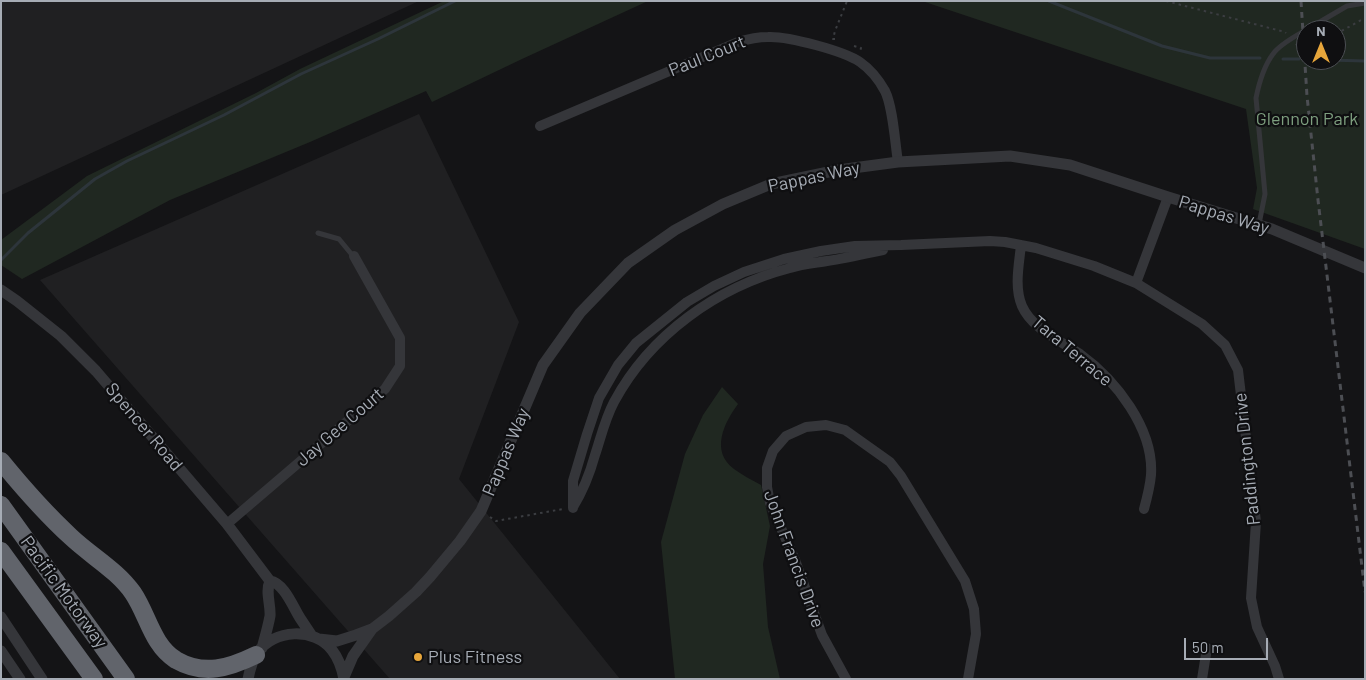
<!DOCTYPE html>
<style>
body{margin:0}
#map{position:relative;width:1366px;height:680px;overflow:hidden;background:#141416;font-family:Barlow,sans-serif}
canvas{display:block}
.frame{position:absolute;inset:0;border:2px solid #a6acb5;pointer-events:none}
.north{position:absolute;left:1296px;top:20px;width:50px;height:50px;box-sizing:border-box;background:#0f0f11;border:1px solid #4b4e53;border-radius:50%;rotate:0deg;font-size:14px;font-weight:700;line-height:20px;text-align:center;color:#a6acb5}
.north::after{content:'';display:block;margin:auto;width:18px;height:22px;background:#e7a63b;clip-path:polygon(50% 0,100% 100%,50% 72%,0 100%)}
.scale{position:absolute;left:1184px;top:638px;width:84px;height:22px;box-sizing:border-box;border:2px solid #a6acb5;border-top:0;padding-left:6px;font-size:15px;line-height:18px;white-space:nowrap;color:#a6acb5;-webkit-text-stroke:4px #0f0f11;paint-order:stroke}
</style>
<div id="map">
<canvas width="1366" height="680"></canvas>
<div class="frame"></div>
<div class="north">N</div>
<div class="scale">50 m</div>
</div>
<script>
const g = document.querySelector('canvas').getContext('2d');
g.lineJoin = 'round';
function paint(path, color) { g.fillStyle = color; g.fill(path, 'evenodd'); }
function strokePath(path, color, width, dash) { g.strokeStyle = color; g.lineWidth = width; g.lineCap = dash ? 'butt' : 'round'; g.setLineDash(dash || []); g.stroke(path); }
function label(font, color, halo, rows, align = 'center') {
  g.font = font + ' Barlow,sans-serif'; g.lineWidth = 4.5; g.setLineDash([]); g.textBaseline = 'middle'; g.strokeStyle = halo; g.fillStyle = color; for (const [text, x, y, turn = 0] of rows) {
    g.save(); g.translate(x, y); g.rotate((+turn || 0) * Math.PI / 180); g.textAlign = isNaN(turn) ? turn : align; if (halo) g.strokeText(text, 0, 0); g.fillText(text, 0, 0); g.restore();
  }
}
paint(new Path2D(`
 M1,1h418l-418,194z
 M419,114l100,208 -60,157 161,200h-230l-350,-399z`), '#202022');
paint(new Path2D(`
 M444,1h204l-126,58 -90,43 -6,-11 -116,51 -140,58 -148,79 -21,-14v-25l86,-64 169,-83 44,-24z
 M922,1h443v248l-112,-40 4,-21 -11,-79zM1306,30h30v30h-30z
 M722,387l16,17c-14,19 -28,47 -4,65 8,6 18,11 27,16l9,41 -7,38 5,63 12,52h-105l-14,-137 24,-88 18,-39z`), '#202821');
strokePath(new Path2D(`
 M1049,1l113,45 48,12h50
 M1283,59h16
 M1328,60l37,1
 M1,260l27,-27 67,-54 32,-18 97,-46 77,-41 77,-35 77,-38`), '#2d353b', 3);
strokePath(new Path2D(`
 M1166,1l119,31 1,1
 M1336,34l29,-16
 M835,39h-2l2,-8 12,-30
 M1296,44l4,5 6,-1
 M854,46l7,2 -1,3
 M490,517l6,4 67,-12`), '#3b3d41', 2, [2.5, 4]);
strokePath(new Path2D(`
 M1306,30l41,-24 18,-3
 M1259,224l6,-30 -9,-96c3,-15 8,-32 17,-44 7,-10 23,-18 33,-24
 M318,233l21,6 14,17`), '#35363a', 5);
strokePath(new Path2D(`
 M540,126l198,-84c10,-3 20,-5 30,-5 20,-1 76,14 92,25 10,7 19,18 25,29 8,16 10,52 13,71
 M1021,245c-2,20 -7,42 1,61 10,23 39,35 58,48 36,26 74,75 71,121 -1,12 -4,23 -7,34
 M1136,283l32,-86
 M573,507c10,-16 17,-34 22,-52 6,-18 10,-36 19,-53 36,-67 103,-115 176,-134 12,-4 25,-5 37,-7 19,-3 37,-7 56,-11
 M573,508v-27l14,-47 12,-36 19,-33 18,-22 51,-41 27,-16 30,-14 40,-13 37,-8 34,-5 46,-1 89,-4 15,1 31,6 58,18 42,17 66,41 23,21 13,25 18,152 -5,76 6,29 18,39 4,13
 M227,524l158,-135 15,-23v-28l-46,-82
 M846,679l-24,-44 -27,-75 -25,-57 -3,-16v-19l6,-17 13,-15 20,-9 20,-2 19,5 45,32 11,14 64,105 9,28 2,25 -8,45
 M1202,679l5,-31`), '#35363a', 10);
strokePath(new Path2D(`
 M1,290l16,11 44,35 35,35 131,153 43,57c14,2 23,26 30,37 4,6 8,12 12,18
 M1,617l41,62
 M319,639l18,2 19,-6 16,-6 17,-13 27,-24 14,-15 30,-36 21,-30 62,-146 37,-52 48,-50 47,-33 48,-26 48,-20 67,-14 60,-8 112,-6 60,9 98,32 104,32 93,39
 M262,648c3,-11 6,-21 8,-32 1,-11 -5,-24 0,-35
 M1,651l19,28
 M344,677l9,-21 19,-27
 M248,679c2,-10 4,-18 9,-26 17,-24 57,-26 75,-3 7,9 10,18 12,29`), '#35363a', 11);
strokePath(new Path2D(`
 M1,461c22,27 45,53 70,76 20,19 46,33 62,56 15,22 19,52 43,67 28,16 53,8 80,-5
 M1,505l125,174
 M1,551l93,128`), '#61646b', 18);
strokePath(new Path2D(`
 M1301,1l6,95 11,104 47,392`), '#4c4e53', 3, [6, 5]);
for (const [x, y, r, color] of [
 [418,657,5,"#e7a63b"]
]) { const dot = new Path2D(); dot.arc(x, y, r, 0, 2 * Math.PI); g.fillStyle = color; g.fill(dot); strokePath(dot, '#0f0f11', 2); }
label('18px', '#a6acb5', '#0f0f11', [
 ["Paul Court",707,56,-22],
 ["Pappas Way",814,177,-12],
 ["Pappas Way",1224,215,17],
 ["Tara Terrace",1072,351,40],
 ["Spencer Road",144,427,50],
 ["Jay Gee Court",340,427,-41],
 ["Pappas Way",506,452,-67],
 ["Paddington Drive",1247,459,-96],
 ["John Francis Drive",794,559,70],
 ["Pacific Motorway",64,592,54]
]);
label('18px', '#7e9f7f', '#0f0f11', [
 ["Glennon Park",1307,119]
]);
label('18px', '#a6acb5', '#0f0f11', [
 ["Plus Fitness",428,657]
], 'left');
</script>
